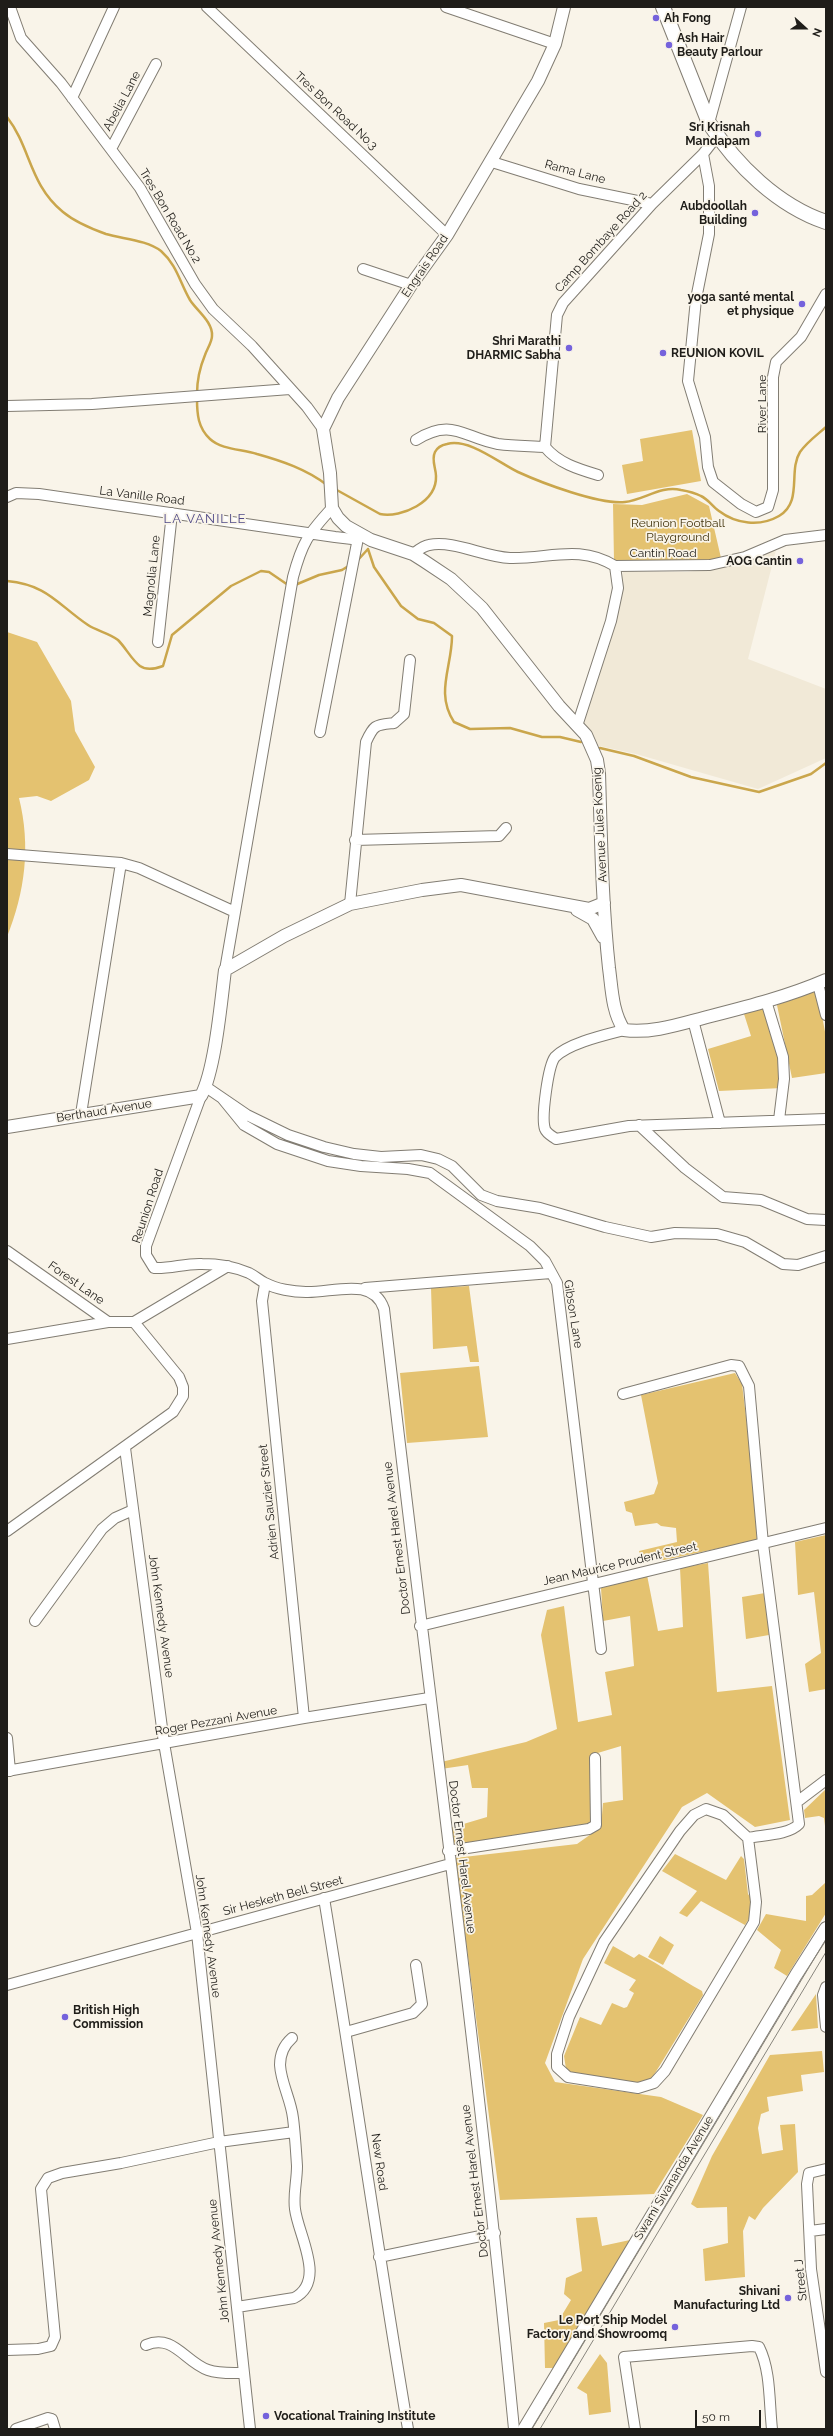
<!DOCTYPE html>
<meta charset="utf-8">
<style>
body{margin:0}
#map{position:relative;width:833px;height:2436px;overflow:hidden;background:#f9f4e9;font-family:Raleway,sans-serif}
canvas{display:block}
.frame{position:absolute;inset:0;border:8px solid #1f1d19;pointer-events:none}
.north{position:absolute;left:785px;top:8px;width:40px;height:40px;-webkit-text-stroke:3px #f9f4e9;paint-order:stroke;rotate:111deg;font-size:11px;font-weight:700;line-height:16px;text-align:center;color:#1f1d19}
.north::after{content:'';display:block;margin:auto;width:14px;height:18px;background:#1f1d19;clip-path:polygon(50% 0,100% 100%,50% 72%,0 100%)}
.scale{position:absolute;left:695px;top:2410px;width:66px;height:18px;box-sizing:border-box;border:2px solid #1f1d19;border-top:0;padding-left:5px;font-size:12px;line-height:14px;white-space:nowrap;color:#1f1d19;-webkit-text-stroke:3px #f9f4e9;paint-order:stroke}
</style>
<div id="map">
<canvas width="833" height="2436"></canvas>
<div class="frame"></div>
<div class="north">N</div>
<div class="scale">50 m</div>
</div>
<script>
const g = document.querySelector('canvas').getContext('2d');
g.lineJoin = 'round';
function paint(path, color) { g.fillStyle = color; g.fill(path, 'evenodd'); }
function strokePath(path, color, width, dash) { g.strokeStyle = color; g.lineWidth = width; g.lineCap = dash ? 'butt' : 'round'; g.setLineDash(dash || []); g.stroke(path); }
function label(font, color, halo, rows, align = 'center') {
  g.font = font + ' Raleway,sans-serif'; g.lineWidth = 3.5; g.setLineDash([]); g.textBaseline = 'middle'; g.strokeStyle = halo; g.fillStyle = color; for (const [text, x, y, turn = 0] of rows) {
    g.save(); g.translate(x, y); g.rotate((+turn || 0) * Math.PI / 180); g.textAlign = isNaN(turn) ? turn : align; if (halo) g.strokeText(text, 0, 0); g.fillText(text, 0, 0); g.restore();
  }
}
paint(new Path2D(`
 M776,550l-28,109 78,30v69l-68,31 -122,-35 -41,-9 -14,-20 31,-95 11,-58h64l25,-3z`), '#f1e9d7');
paint(new Path2D(`
 M692,430l9,51 -74,13 -5,-29 21,-4 -3,-22z
 M687,494l22,12 12,52 -11,4 -85,3 -11,-4 -1,-57 29,1z
 M7,632l30,10 34,59 4,30 20,36 -6,13 -38,21 -14,-5 -18,2c12,48 6,94 -12,139z
 M817,989l9,48v36l-34,5 -15,-73 19,-10z
 M765,1007l16,53 1,28 -63,3 -11,-42 43,-13 -7,-22z
 M469,1286l10,76h-9l-3,-16 -34,3 -2,-61z
 M479,1366l9,71 -81,6 -7,-70z
 M735,1373l7,11 11,89 4,67 -93,20 -23,-3 -2,-6 38,-9 -1,-14 -15,-2 -4,-3 -22,3 -3,-13 -6,-2 -2,-9 30,-8 4,-11 -17,-88z
 M826,1535v154l-17,3 -4,-28 16,-11 -7,-61 -16,3 -3,-53z
 M708,1563l9,129 55,-6 18,134 -35,7 -48,-34 -25,14 -99,152 -38,104 10,19 106,15 42,18 -49,79 -154,6 -45,-342 122,-14 24,-17 2,-24 20,-3 -2,-54 -30,9 1,68 -141,25 -1,-20 37,-11 1,-29h-16l-4,-23 -27,4v-7l85,-20 31,-13 -16,-94 6,-25 17,-4 14,116 34,-7 -7,-43 29,-6 -4,-50 -27,5 -2,-33 46,-13 11,56 25,-4 -3,-59z
 M765,1593l4,42 -23,4 -4,-42z
 M826,1789v45l-2,-16 -5,-2 -14,2 -1,-8z
 M675,1854l51,26 15,-24 3,3 4,35 4,5 -2,18 -5,8 -44,-24 -14,16 -8,-4 18,-22 -35,-20z
 M825,1883l1,30 -39,63 -13,-8 7,-18 -24,-20 9,-16 40,7v-25l6,-1z
 M660,1936l14,9 -11,20 -15,-8z
 M613,1946l21,12 5,-4c22,11 41,25 63,37l1,4 -54,88c-26,-1 -61,2 -83,-14l-2,-13 16,-39 21,8 11,-22 12,5 3,-1 7,-14 -5,-3 7,-10 -32,-17z
 M816,1994l2,34 -27,3z
 M822,2051l2,21 -23,3 2,16 -36,6 2,14 -8,3 -3,14 4,26 21,-4 -3,-25 15,-1 3,48 -35,36 -8,12 -6,-4 -6,15 2,46 -40,4 -2,-32 25,-6 -1,-36 -30,1 -6,-4 21,-48 58,-101z
 M597,2217l5,29 28,-6 -76,128h-9l-1,-45 15,-3 12,-20 -7,-6 2,-16 16,-7 -6,-53z
 M600,2354l7,9 4,49 -22,3 -2,-21 -10,-6z`), '#e4c270');
strokePath(new Path2D(`
 M7,117c24,31 22,67 56,95 12,10 29,17 43,22 17,5 41,6 55,17 16,14 19,32 29,49 7,11 23,22 22,36 0,6 -5,13 -7,19 -5,12 -8,27 -8,39
 M197,399c0,15 1,29 13,40 12,11 32,10 47,15 25,7 49,15 70,31
 M335,489l45,25c22,4 57,-12 56,-38 0,-8 -5,-16 -1,-24 2,-4 7,-7 12,-8 22,-6 52,19 71,28 24,11 82,33 107,30 19,-2 36,-17 56,-12 6,1 14,3 20,6 7,3 12,11 18,15 17,13 41,16 60,5 24,-14 9,-45 21,-64 7,-10 17,-17 26,-25
 M368,549l6,18 27,39 17,13 16,4 18,13c0,31 -17,57 2,86l16,7 40,-1 32,9h18l21,5
 M358,560l10,-11
 M7,581c41,4 50,23 81,44 9,6 21,8 30,15 8,8 13,19 22,26 7,5 15,3 23,0l9,-31 59,-49 30,-15 8,1 19,13
 M295,585l24,-10 23,-5 8,-5
 M600,748l34,8 57,21 68,15 52,-18 15,-11`), '#caa64c', 2.5);
const minor = new Path2D(`
 M10,7l11,31 40,45 79,105 55,96 18,25 39,37 55,61 16,22
 M207,7l240,228
 M446,7l109,37
 M72,98l42,-91
 M709,123l32,-116
 M111,149l45,-85
 M703,154l6,32v48l-13,65 -8,82 17,56 3,30 5,15 28,22 15,8 12,-5 5,-17v-113l3,-15 25,-25 25,-43
 M492,162l87,27 73,15
 M363,269l48,16
 M7,406l85,-2 198,-15
 M416,440c36,-23 48,-2 82,4 16,2 31,2 47,3
 M598,475c-20,-6 -40,-12 -53,-28l12,-132 6,-12 89,-99 51,-50 14,-18
 M7,497l9,-4 23,1 296,43 17,2 7,-6
 M413,554c4,-3 10,-8 16,-9 25,-5 55,12 81,13 39,1 69,-14 105,8l3,22 -7,33 -34,105
 M615,566l95,-1 35,-8 40,-17 41,-5
 M158,642l14,-129
 M320,732l39,-199
 M355,840l144,-4 7,-8
 M7,854l114,9 18,5 96,44
 M350,904l16,-162c8,-18 10,-17 28,-19l10,-9 6,-54
 M225,970l68,-393c9,-34 15,-43 39,-69
 M818,984l8,31
 M766,1001l17,56 1,22 -5,41
 M693,1020l27,103
 M624,1030c-19,5 -55,13 -69,27 -7,9 -14,61 -10,72 2,5 7,7 11,10l73,-13 197,-7
 M206,1087l41,28 41,20 36,12 30,7 27,3 40,-2 17,4 14,7 29,29 16,6 43,7 65,19 46,10 24,-4 42,1 28,8 38,22 15,1 28,-9
 M201,1096l-55,150v9l8,13c16,1 32,-5 48,-4 15,0 33,3 47,9 6,3 10,7 16,10 11,6 28,9 41,9 26,1 67,-16 78,17 43,373 94,746 130,1120
 M222,1098l22,27 33,19 51,17 33,5 47,3 22,4 100,73 15,15 12,22 44,366
 M81,1114l40,-251
 M639,1125l46,43 38,29 38,3 46,19 19,1
 M7,1251l101,71h26
 M265,1284l-3,17 42,417
 M365,1288l186,-15
 M7,1339l101,-17
 M623,1394l108,-29 8,1 10,20 14,158 36,280c-10,11 -37,11 -51,14l8,64 -2,20 -89,149 -11,12 -16,5 -70,-11 -11,-10v-13l12,-37 35,-75 76,-111 14,-16 12,-6 17,6 25,23
 M125,1448l39,295 33,190 53,496
 M7,1531l166,-119 10,-16v-9l-4,-10 -45,-55 94,-56
 M35,1621l67,-92 13,-11 18,-8
 M420,1626l406,-98
 M7,1738l3,33
 M7,1771l297,-53 125,-20
 M797,1802l29,-22
 M448,1851l141,-22 7,-4 -1,-67
 M324,1898c29,177 54,354 84,531
 M7,1985l443,-121
 M826,1987l-3,8 3,32
 M346,2032l67,-19 9,-9 -6,-39
 M826,2169l-17,4 -2,11 4,85 15,103
 M810,2231l16,-2
 M379,2257l116,-24
 M237,2307l57,-9c33,-17 4,-63 1,-89 -2,-14 2,-28 2,-43 -1,-16 -2,-32 -4,-48 -2,-18 -12,-35 -13,-53 0,-11 4,-20 12,-27
 M146,2345c27,-12 39,17 62,25 11,4 24,3 36,3
 M7,2350l31,-1 13,-3 4,-9 -14,-148 7,-11 14,-5 59,-10 98,-21 75,-10
 M16,2429l32,-11 4,1 3,10
 M635,2429l-11,-72 128,-11 7,1c12,24 10,56 13,82`);
const tertiary = new Path2D(`
 M564,7l-9,37 -17,37 -91,154 -36,50 -73,113 -15,31 7,44 2,35 6,10 8,8 25,14 42,14 11,7 27,18 31,29 77,98 27,29 11,25 2,13c2,65 3,131 10,195 3,22 3,43 15,62 29,4 59,-7 87,-14 39,-10 78,-20 115,-36
 M577,910l16,9 10,18
 M7,1127l194,-31c14,-26 20,-94 24,-126l59,-34 66,-32 72,-14 39,-5 128,24 15,-6
 M524,2429l272,-454 30,-47`);
const secondary = new Path2D(`
 M663,7l46,116c27,42 69,83 117,99`);
strokePath(minor, '#827d73', 12);
strokePath(tertiary, '#827d73', 14);
strokePath(secondary, '#827d73', 16);
strokePath(minor, '#fff', 10);
strokePath(tertiary, '#fff', 12);
strokePath(secondary, '#fff', 14);
strokePath(new Path2D(`
 M532,2429l294,-490
 M540,2429l286,-477`), '#88857d', 1);
for (const [x, y, r, color] of [
 [656,18,4,"#7562dc"],
 [669,45,4,"#7562dc"],
 [758,134,4,"#7562dc"],
 [755,213,4,"#7562dc"],
 [802,304,4,"#7562dc"],
 [569,348,4,"#7562dc"],
 [663,353,4,"#7562dc"],
 [800,561,4,"#7562dc"],
 [65,2017,4,"#7562dc"],
 [788,2298,4,"#7562dc"],
 [675,2327,4,"#7562dc"],
 [266,2416,4,"#7562dc"]
]) { const dot = new Path2D(); dot.arc(x, y, r, 0, 2 * Math.PI); g.fillStyle = color; g.fill(dot); strokePath(dot, '#f9f4e9', 1.5); }
label('bold 12px', '#1f1d19', '#f9f4e9', [
 ["Ah Fong",664,18,"left"],
 ["Ash Hair",677,38,"left"],
 ["Beauty Parlour",677,52,"left"],
 ["Sri Krisnah",750,127],
 ["Mandapam",750,141],
 ["Aubdoollah",747,206],
 ["Building",747,220],
 ["yoga santé mental",794,297],
 ["et physique",794,311],
 ["Shri Marathi",561,341],
 ["DHARMIC Sabha",561,355],
 ["REUNION KOVIL",671,353,"left"],
 ["AOG Cantin",792,561],
 ["British High",73,2010,"left"],
 ["Commission",73,2024,"left"],
 ["Shivani",780,2291],
 ["Manufacturing Ltd",780,2305],
 ["Le Port Ship Model",667,2320],
 ["Factory and Showroomq",667,2334],
 ["Vocational Training Institute",274,2416,"left"]
], 'right');
label('12px', '#1f1d19', '#f9f4e9', [
 ["Abelia Lane",122,101,-62],
 ["Tres Bon Road No.3",336,111,43],
 ["Rama Lane",575,172,15],
 ["Tres Bon Road No.2",170,216,59],
 ["Camp Bombaye Road 2",601,242,-48],
 ["Engrais Road",425,266,-56],
 ["River Lane",762,404,-90],
 ["La Vanille Road",142,496,7],
 ["Cantin Road",663,553],
 ["Magnolia Lane",152,576,-84],
 ["Avenue Jules Koenig",600,825,-93],
 ["Berthaud Avenue",104,1111,-9],
 ["Reunion Road",148,1206,-72],
 ["Forest Lane",76,1283,35],
 ["Gibson Lane",573,1314,81],
 ["Adrien Sauzier Street",269,1502,-96],
 ["Doctor Ernest Harel Avenue",397,1538,-97],
 ["Jean Maurice Prudent Street",620,1564,-13],
 ["John Kennedy Avenue",161,1616,82],
 ["Roger Pezzani Avenue",216,1721,-10],
 ["Doctor Ernest Harel Avenue",462,1857,83],
 ["Sir Hesketh Bell Street",283,1896,-15],
 ["John Kennedy Avenue",208,1936,82],
 ["New Road",379,2162,82],
 ["Swami Sivananda Avenue",674,2178,-59],
 ["Doctor Ernest Harel Avenue",475,2181,-97],
 ["John Kennedy Avenue",219,2261,-96],
 ["Street J",801,2280,-96]
]);
label('12px', '#43340d', '#f9f4e9', [
 ["Reunion Football",678,523],
 ["Playground",678,537]
]);
g.letterSpacing = '1px';
label('13px', '#504a88', '#f9f4e9', [
 ["LA VANILLE",205,519]
]);
g.letterSpacing = '0px';
</script>
